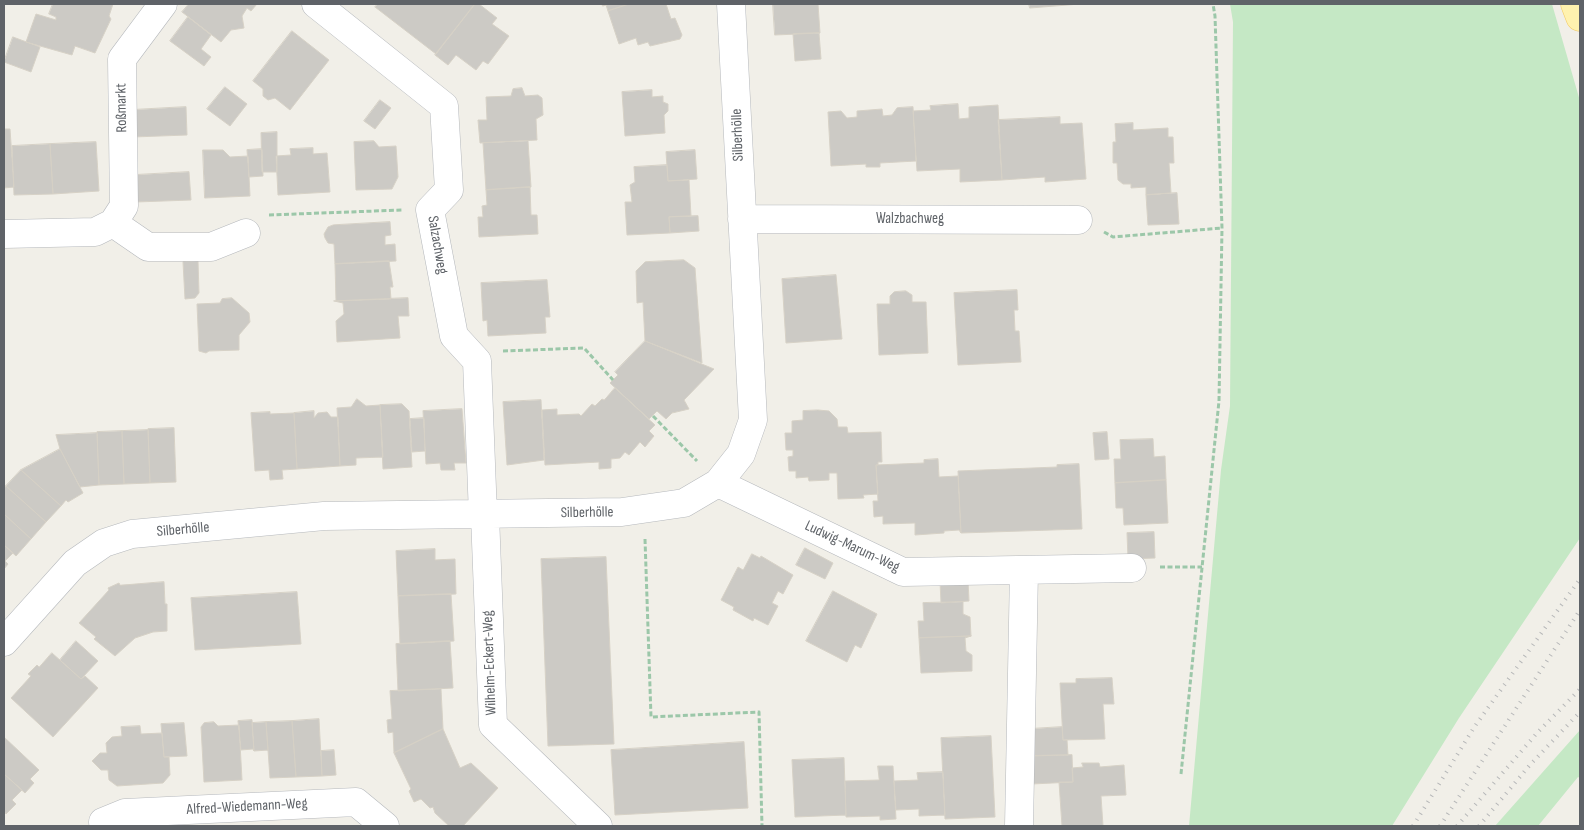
<!DOCTYPE html>
<meta charset="utf-8">
<style>
body{margin:0}
#map{position:relative;width:1584px;height:830px;overflow:hidden;background:#f1efe8;font-family:"Sofia Sans Condensed",sans-serif}
canvas{display:block}
.frame{position:absolute;inset:0;border:5px solid #5f6368;pointer-events:none}
</style>
<div id="map">
<canvas width="1584" height="830"></canvas>
<div class="frame"></div>
</div>
<script>
const g = document.querySelector('canvas').getContext('2d');
g.lineJoin = 'round';
function paint(path, color) { g.fillStyle = color; g.fill(path, 'evenodd'); }
function strokePath(path, color, width, dash) { g.strokeStyle = color; g.lineWidth = width; g.lineCap = dash ? 'butt' : 'round'; g.setLineDash(dash || []); g.stroke(path); }
function label(font, color, halo, rows, align = 'center') {
  g.font = font + ' "Sofia Sans Condensed",sans-serif'; g.lineWidth = 5; g.setLineDash([]); g.textBaseline = 'middle'; g.strokeStyle = halo; g.fillStyle = color; for (const [text, x, y, turn = 0] of rows) {
    g.save(); g.translate(x, y); g.rotate((+turn || 0) * Math.PI / 180); g.textAlign = isNaN(turn) ? turn : align; if (halo) g.strokeText(text, 0, 0); g.fillText(text, 0, 0); g.restore();
  }
}
paint(new Path2D(`
 M1230,4h322l28,97v437l-121,180 -67,108h-203l32,-356 9,-64 3,-384z
 M1580,730v48l-2,-1 -40,49h-43z`), '#c5e8c5');
const building = new Path2D(`
 M53,4h60l-4,12 2,3 -16,34 -20,-7 -3,9 -46,-13 10,-28 20,6v-3l-7,-3z
 M189,4h68l-6,7 -4,-3 -5,8 2,12 -13,2 -10,12 -39,-30z
 M378,4h97l-39,50 -61,-47z
 M475,4h4l18,14 -5,6 17,12 -21,28 -5,-3 -7,9 -20,-15 -8,10 -13,-10z
 M602,4h27l-21,7 -2,-6 -3,1z
 M629,4h37l5,15 4,-1 7,17 -2,4 -30,7 -2,-4 -10,3 -2,-7 -17,6 -11,-33z
 M773,4h45l2,29 -45,2z
 M1029,4h51l-50,4z
 M188,17l23,18 -10,14 10,8 -7,9 -34,-25z
 M292,31l37,29 -39,50 -15,-12 -7,2 -5,-4v-7l-10,-8z
 M819,33l2,26 -26,2 -2,-27z
 M13,37l27,10 -9,25 -27,-10z
 M225,87l22,17 -17,22 -23,-17z
 M522,88l3,8 13,-1 4,3 1,17 -7,4 1,21 -57,3 -2,-23h9l-1,-23 25,-1 2,-7z
 M652,90v7l11,-1v6l5,2v7l-4,4 1,18 -40,3 -3,-44z
 M380,100l11,8 -16,21 -11,-8z
 M958,104l1,15 10,-1v-11l29,-2 4,75 -42,2v-13l-43,2 -4,-60 18,-1 -1,-4z
 M186,107l1,28 -54,2 -1,-27z
 M913,107l3,54 -36,2v4h-14v-3l-35,2 -3,-54 13,-1 6,7 10,-1v-6l25,-2 1,7 9,-1 5,-7z
 M1060,117v7l22,-1 4,56 -41,3v-5l-43,3 -4,-60z
 M1133,123v7l35,-2v9h5l1,26h-5l2,30 -25,2v-8l-15,1v-4h-8l-5,-4 -1,-17h-4v-21h3l-1,-18z
 M4,129h6l4,58 -10,1z
 M277,132v40h-15l-1,-39z
 M374,141l5,6 17,-1 2,31 -6,12 -36,1 -2,-48z
 M528,141l3,46 -45,3 -3,-47z
 M96,142l3,49 -46,3 -3,-50z
 M50,144l3,50 -39,1 -2,-49z
 M313,148v6l14,-1 3,39 -52,3 -2,-39 15,-1 -1,-6z
 M262,149l1,27 -14,1 -2,-27z
 M203,150h20l7,7 18,-1 2,40 -45,2z
 M695,150l2,29 -29,2 -2,-29z
 M667,165l1,16 21,-1 2,36 -22,1 1,16 -43,2 -2,-33h7l-2,-17 5,-3 -1,-15z
 M189,172l2,28 -55,2 -1,-27z
 M530,187l1,28h6l1,19 -59,3 -1,-20h5l-1,-11 5,-1 -1,-15z
 M1177,193l2,31 -31,1 -2,-30z
 M698,216l1,15 -29,2 -1,-16z
 M390,222l1,13 -6,1v9l10,-1 1,17 -61,3 -1,-20 -6,-1 -3,-5 -1,-4 4,-7 5,-2z
 M684,260l11,8 7,95 -57,-22 -2,-39 -6,1 -1,-32 9,-9z
 M198,261l1,32 -4,5 -10,1 -2,-37z
 M389,261l4,26h-3l1,12 -55,2 -1,-37z
 M836,275l6,64 -56,4 -4,-64z
 M547,280l3,37h-5l1,16 -58,3 -1,-16 -4,1 -2,-38z
 M1017,290l1,20h-4l1,21h4l2,31 -63,3 -4,-72z
 M906,291l6,4v7h14l2,51 -49,2 -2,-51h13v-8l4,-4z
 M232,298l17,15 1,9 -11,13v15l-30,1 -3,2 -7,-2 -2,-47 23,-1 2,-4z
 M408,298l1,18h-11l2,22 -63,4 -1,-21 8,-7 -1,-11 -9,-2z
 M645,341l69,28 -30,31 5,9 -17,4 -6,6 -9,-8 -8,8 -39,-36 8,-8 -3,-3z
 M615,388l40,37 -6,6 5,5 -9,11 -5,-5 -11,13 -4,-3 -5,6 -9,1v9l-12,1v-7l-54,3 -3,-55 15,-1v6l22,-1 2,2 11,-12 3,2 7,-7 2,1z
 M357,399l9,7 14,-1 3,52 -27,1v7l-16,1 -3,-58 14,-1z
 M541,400l3,60 -37,5 -4,-63z
 M402,404l7,7 3,56 -29,2 -3,-64z
 M462,409l4,54h-12l1,7h-14l-1,-7 -14,1 -3,-53z
 M818,410l11,1 8,8 1,8h9l1,6 33,-1 1,30h-4v3h-2l2,29 -15,1 1,3 -26,1 -1,-26h-8v7l-20,1 -1,-4 -12,1v-7h-7l-1,-14 5,-1v-6h-7l-1,-17h7v-12l11,-1v-9z
 M314,411v7l4,-5 9,-1 4,5h7l2,49 -43,3 -3,-56z
 M270,412v2l24,-1 3,56 -15,1 1,9 -13,1 -1,-10 -14,1 -4,-58z
 M424,418l1,33 -13,1 -2,-33z
 M174,428l2,54 -26,1 -2,-54z
 M148,430l2,53 -26,1 -2,-53z
 M122,431l2,53 -25,1 -2,-53z
 M1107,432l2,27 -14,1 -2,-27z
 M97,433l2,52 -19,2 -20,-38 -4,-14z
 M1153,439l1,18 11,-1 1,24 -51,3 -1,-24h7l-1,-19z
 M60,449l23,44 -15,9 -2,-2 -5,6 -40,-36z
 M938,459l1,18 19,-1 3,57 -2,-3 -15,1v2l-29,2v-12l-32,1v-8l-9,1 -1,-16h5l-2,-36 48,-2v-3z
 M1079,464l3,65 -121,4 -3,-62 99,-4v-2z
 M21,470l40,36 -15,16 -40,-36z
 M1166,480l2,43 -44,2 -1,-17h-7l-1,-25z
 M6,486l40,36 -15,17 -27,-25v-25z
 M4,514l27,25 -15,17 -12,-11z
 M1154,532l1,26 -27,1 -1,-26z
 M4,545l9,8 -8,8 3,3 -4,5z
 M805,548l28,15 -8,16 -29,-14z
 M435,549v11l20,-1 1,35 -58,2 -2,-45z
 M752,554l8,4 1,-2 32,19 -10,19 -5,-3 -6,12 6,3 -10,19 -14,-7 -1,3 -20,-11 1,-3 -13,-7 17,-33 5,3z
 M606,557l8,187 -66,2 -7,-187z
 M968,580l1,21 -28,2 -1,-22z
 M164,582l1,22h2v27l-14,1 -18,6 -20,18 -21,-17 2,-2 -17,-14 30,-33 -1,-2 11,-5 1,2z
 M833,591l44,23 -16,34 -6,-3 -8,17 -41,-21z
 M297,592l4,52 -106,6 -4,-52z
 M451,594l3,47 -54,3 -2,-48z
 M963,602v12l7,3 1,19 -52,2 -1,-17h6l-1,-18z
 M971,636l-6,2 1,13 6,4v16l-51,2 -2,-35z
 M76,641l22,20 -17,18 -21,-19z
 M450,641l3,47 -55,3 -2,-47z
 M52,653l29,26 4,-3 13,12 -45,49 -42,-39 20,-22 -3,-2 9,-9 2,2z
 M1112,678l2,26h-11l2,35 -42,1 -3,-57h16v-4z
 M441,689l2,40 -49,24 -1,-21 -5,1 -1,-13 5,-1 -2,-28z
 M319,719l3,57 -26,1 -4,-56z
 M252,720l2,31 -1,-2 -12,1 -3,-29z
 M292,721l4,56 -26,1 -4,-56z
 M214,722l4,4 21,-1 3,55 -38,2 -3,-55 3,-4z
 M266,722l2,28 -14,1 -2,-28z
 M184,723l3,33 -23,1 -3,-33z
 M140,726l1,8 21,-1 2,24h5l1,18 -7,8 -46,3 -8,-6 -1,-10h-7l-9,-9 8,-8h7l-1,-10 6,-6 10,-1 -1,-9z
 M1062,727l1,13h4l1,15 -37,1 -1,-27z
 M443,729l17,39 11,-5 27,25 -35,38h-14l-14,-13 -2,-6 -3,1 -9,-9 -7,3 -5,-11 2,-2 -17,-36z
 M991,736l4,81 -50,2 -4,-81z
 M4,737l35,33 -9,9 4,4 -9,10 -21,-19z
 M744,742l4,66 -133,7 -4,-65z
 M334,750l2,25 -14,1 -1,-25z
 M1072,755l1,27 -41,2 -1,-28z
 M844,758l2,57 -51,2 -3,-57z
 M1082,763h17l1,4 24,-2 2,30 -25,1 2,30h-41l-3,-44h14l-1,-14 11,-1z
 M878,766h15l3,53 -16,1v-4l-34,1 -1,-36 34,-1z
 M943,772l2,43 -26,1v-7l-23,1 -2,-29 24,-1 -1,-7z
 M4,774l18,16 -10,10 4,4 -10,10 -2,-3z`);
paint(building, '#cccac5');
strokePath(building, '#d6d1c6', 1);
const minor = new Path2D(`
 M316,4l128,102 5,84 -19,20 24,126 23,25 6,154
 M742,219l336,1
 M113,223l35,24h63l35,-14
 M4,234l91,-2 18,-9 11,-17 -2,-147 41,-55
 M718,483l185,89 229,-4
 M485,515l8,210 105,101
 M4,642l71,-79 29,-20 28,-9 192,-18 298,-4 62,-9 34,-20 23,-29 12,-34 -22,-416
 M103,822l22,-9 231,-11 29,24
 M1019,826l5,-255`);
const primary = new Path2D(`
 M1575,4l5,13`);
strokePath(minor, '#b5b8bc', 29);
strokePath(primary, '#f2c960', 29);
strokePath(new Path2D(`
 M269,215l133,-5
 M1104,232l9,5 109,-9
 M503,351l81,-3 29,32
 M653,416l44,45
 M645,539l6,178 108,-5 3,114
 M1160,567h42
 M1181,774l38,-373 3,-173 -7,-212 -2,-12`), '#9cc7a9', 3, [5, 2.5]);
strokePath(minor, '#fff', 28);
strokePath(primary, '#fff2af', 28);
strokePath(new Path2D(`
 M1413,826l62,-100 105,-147
 M1440,826l140,-216
 M1457,826l80,-93 43,-44
 M1479,826l50,-60 51,-54`), '#b6b7b8', 4, [1, 6]);
label('15px', '#5f6368', '#fff', [
 ["Roßmarkt",122,108,-91],
 ["Silberhölle",738,135,-92],
 ["Walzbachweg",910,219],
 ["Salzachweg",437,245,80],
 ["Silberhölle",587,513,-1],
 ["Silberhölle",183,530,-5],
 ["Ludwig-Marum-Weg",852,547,25],
 ["Wilhelm-Eckert-Weg",490,663,-92],
 ["Alfred-Wiedemann-Weg",247,807,-3]
]);
</script>
